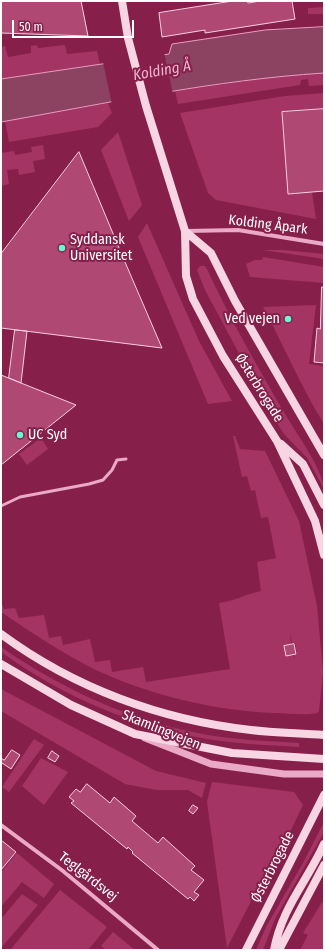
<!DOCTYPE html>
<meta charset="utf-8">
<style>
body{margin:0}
#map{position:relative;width:325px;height:951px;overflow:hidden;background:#86204a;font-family:"Fira Sans Condensed",sans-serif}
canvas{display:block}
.frame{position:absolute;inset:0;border:2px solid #fff;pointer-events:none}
.scale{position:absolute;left:12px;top:20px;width:122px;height:18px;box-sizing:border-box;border:2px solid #fff;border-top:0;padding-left:5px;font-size:12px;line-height:14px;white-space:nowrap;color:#fff;-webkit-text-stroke:3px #86204a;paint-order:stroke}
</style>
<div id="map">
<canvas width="325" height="951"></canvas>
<div class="frame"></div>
<div class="scale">50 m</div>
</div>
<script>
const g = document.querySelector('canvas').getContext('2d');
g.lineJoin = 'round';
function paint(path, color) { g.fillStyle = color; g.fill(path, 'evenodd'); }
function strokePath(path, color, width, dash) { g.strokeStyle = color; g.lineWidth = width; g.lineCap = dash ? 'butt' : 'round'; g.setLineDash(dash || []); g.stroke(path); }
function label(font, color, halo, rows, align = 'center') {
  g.font = font + ' "Fira Sans Condensed",sans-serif'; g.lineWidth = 4; g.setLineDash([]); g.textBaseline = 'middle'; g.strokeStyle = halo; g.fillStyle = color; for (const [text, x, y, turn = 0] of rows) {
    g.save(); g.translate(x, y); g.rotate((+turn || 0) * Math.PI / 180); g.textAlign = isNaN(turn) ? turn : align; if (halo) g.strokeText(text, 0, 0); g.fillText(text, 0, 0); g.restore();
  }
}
paint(new Path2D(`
 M324,7v7h-16v-6z
 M37,45l1,3 27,-3 2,9 30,-3 3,13 -99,15v-32l4,-1 3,11 23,-4v-7z
 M324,73v12l-15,1 -1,-7 -7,1 -1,5 -122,19 -3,-13 105,-15z
 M324,93v16l-42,3 6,82 24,-2 4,27 -100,-19 -8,-7 -28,-80 105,-17z
 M108,103l4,10 -14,14 -89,15 -4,-21z
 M118,132l24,73 -13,16 -28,-71z
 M43,145l2,14 -12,2 2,11 -16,3 -1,-6 -11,1 2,14 -8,2v-33l13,-2 1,4 17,-3 -1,-5z
 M147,223l52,118 33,60 -24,3 -70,-167z
 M263,250h20l41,4v5z
 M263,257l61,10v16l-74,-6 -4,-13 9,-4h7z
 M200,266h5l3,5c23,50 52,100 80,148 9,15 36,53 36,70l-17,-31 -23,-24 -13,-21 -66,-123 -8,-20z
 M316,305l-7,59 15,2v58c-23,-37 -40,-78 -61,-117z
 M233,436h2l5,13 25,2 34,70 18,85 6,66 -4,39 -2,2c-12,3 -29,0 -43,0 -59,-2 -129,-19 -182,-45 -32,-16 -61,-36 -91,-56v-10l3,7 11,-1 4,10 25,-3 5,23 12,-2 2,9 27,-6 5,23 15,-2 2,12 31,-5 3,15 84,-13 -11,-66c15,-2 28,-9 42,-12l-4,-29 19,-4 -8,-41 -7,1 -6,-28 -4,1 -4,-15 -5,1zM290,633l2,10h3l2,11 -3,1 1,5 -2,-5 -7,1 -2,-10 7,-2z
 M41,438l7,11 -21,16 -8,-11z
 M1,647c62,43 132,75 207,88 30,5 61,6 91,8v4c-31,-2 -61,-3 -92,-8 -74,-12 -145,-43 -206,-87z
 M1,689l155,82 50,12 -4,15 -14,-8h-31l-32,-6 -124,-73z
 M34,739l10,6 -35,47 -7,-5z
 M41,758l27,14 -24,33 -22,-19z
 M212,782l82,10 9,13 -17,35 -21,34 -38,74 -20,-146z
 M324,822v10l-49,87 -12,31h-7l10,-23 38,-66z
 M17,853l37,31 -10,14 -22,-16 -21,25v-35z
 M60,890l47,37 -19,23h-78z
 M22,894l16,11 -37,43v-29z
 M324,899v51h-24l8,-15 -5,-2z
 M113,932l22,18h-29l-5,-4z`), '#a43463');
const water = new Path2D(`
 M324,27v46c-109,7 -216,30 -323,49v-43l168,-25 3,-10 93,-14z`);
paint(water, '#8c4361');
strokePath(water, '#eb9dbf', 1);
paint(new Path2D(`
 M164,52l9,42 -61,11 -9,-43z`), '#86204a');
const building = new Path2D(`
 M1,1h80l7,35 -87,-3z
 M233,1h14l1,2 12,-2h32l3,18 -90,14v-3l-43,7 -3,-24z
 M324,109v82l-36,3 -6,-82z
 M79,152l43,103 40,93 -161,-20v-74z
 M322,287h2v76l-10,-1 3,-34 3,1z
 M15,330l12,1 -6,52 -12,-5z
 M1,375l75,30 -75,60z
 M294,644l2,10 -10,2 -2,-10z
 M12,750l8,5 -9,14 -9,-6 -1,2v-7l3,2z
 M52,751l7,5 -4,6 -7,-4z
 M87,784l23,19 4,-6 22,19 -4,5 26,22 5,-6 32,29 -4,4 13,10 -10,12 5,3 -5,6 -4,-4 -2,2 -56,-46 1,-1 -5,-5 -1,2 -56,-46 3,-2 -5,-4 7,-8 4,3z
 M193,805l5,3 -5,6 -4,-3z
 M1,840l15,12 -15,18z`);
paint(building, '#af4974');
strokePath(building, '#f7cee0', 1);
strokePath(new Path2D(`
 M1,506l19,-9 69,-13 14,-4 9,-10 5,-10 9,-1`), '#eaa9c5', 3);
strokePath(new Path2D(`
 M186,231l52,-1 86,14
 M1,825l62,46 95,79`), '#eaa9c5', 4);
strokePath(new Path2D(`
 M145,738l66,26 73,10h40`), '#eaa9c5', 7);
strokePath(new Path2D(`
 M122,1l6,37 18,68 39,125 1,45 7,23 30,57 54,85 38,80 9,34
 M185,231l26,22 24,48 89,154
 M281,444l22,20 21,41
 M1,634c73,54 160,86 250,96 24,3 49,3 73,5
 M1,664l70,41 64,29 97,19 92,6
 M246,950l78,-155
 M274,950c8,-43 33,-68 50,-106
 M279,950l45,-85`), '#f8d5e3', 8);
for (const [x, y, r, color] of [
 [62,248,4,"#6af7d2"],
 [288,319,4,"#6af7d2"],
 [20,435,4,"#6af7d2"]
]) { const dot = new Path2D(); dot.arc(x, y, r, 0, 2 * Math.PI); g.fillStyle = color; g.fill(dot); strokePath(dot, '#86204a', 1.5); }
label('14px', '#fff', '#86204a', [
 ["Kolding Åpark",268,225,7],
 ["Østerbrogade",259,388,58],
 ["Skamlingvejen",161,730,22],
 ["Østerbrogade",273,867,-63],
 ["Teglgårdsvej",88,877,38]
]);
label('14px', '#fff', '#86204a', [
 ["Syddansk",70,240],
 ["Universitet",70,256],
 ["Ved vejen",280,319,"right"],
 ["UC Syd",28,435]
], 'left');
label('italic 15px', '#f1b5cf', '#86204a', [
 ["Kolding Å",162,71,-10]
]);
</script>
